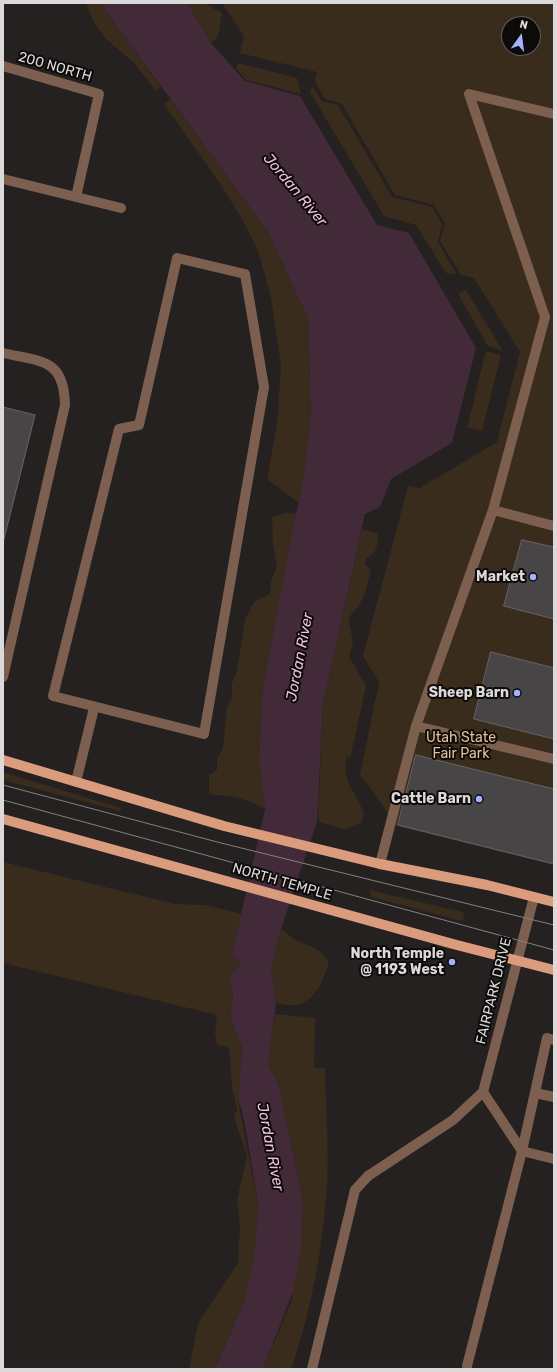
<!DOCTYPE html>
<style>
body{margin:0}
#map{position:relative;width:557px;height:1372px;overflow:hidden;background:#242120;font-family:Rubik,sans-serif}
canvas{display:block}
.frame{position:absolute;inset:0;border:4px solid #dbd9d9;pointer-events:none}
.north{position:absolute;left:501px;top:16px;width:40px;height:40px;box-sizing:border-box;background:#0c0b0a;border:1px solid #5f5d5d;border-radius:50%;rotate:14deg;font-size:11px;font-weight:700;line-height:16px;text-align:center;color:#dbd9d9}
.north::after{content:'';display:block;margin:auto;width:14px;height:18px;background:#a3b2fd;clip-path:polygon(50% 0,100% 100%,50% 72%,0 100%)}
</style>
<div id="map">
<canvas width="557" height="1372"></canvas>
<div class="frame"></div>
<div class="north">N</div>
</div>
<script>
const g = document.querySelector('canvas').getContext('2d');
g.lineJoin = 'round';
function paint(path, color) { g.fillStyle = color; g.fill(path, 'evenodd'); }
function strokePath(path, color, width, dash) { g.strokeStyle = color; g.lineWidth = width; g.lineCap = dash ? 'butt' : 'round'; g.setLineDash(dash || []); g.stroke(path); }
function label(font, color, halo, rows, align = 'center') {
  g.font = font + ' Rubik,sans-serif'; g.lineWidth = 4; g.setLineDash([]); g.textBaseline = 'middle'; g.strokeStyle = halo; g.fillStyle = color; for (const [text, x, y, turn = 0] of rows) {
    g.save(); g.translate(x, y); g.rotate((+turn || 0) * Math.PI / 180); g.textAlign = isNaN(turn) ? turn : align; if (halo) g.strokeText(text, 0, 0); g.fillText(text, 0, 0); g.restore();
  }
}
paint(new Path2D(`
 M86,3h14l61,84 -5,4 -22,-28 -28,-24 -13,-18z
 M187,3h17l18,10 -4,23 -7,7z
 M222,3h332v862l-158,-39 -21,-32 -15,-19 19,-93 -16,-26 45,-170 12,2 77,-46 23,-90 -46,-74 -13,-3 -21,-34 5,-17 -11,-19 -39,-10 -53,-91 -17,-5 -10,-17 2,-10 -77,-19 4,-17zM509,24h24v24h-24z
 M238,63l59,15 4,16 -55,-14 -10,-12z
 M312,86l10,15 16,4 54,92 40,10 10,17 -4,18 19,33 -11,-2 -30,-48 -32,-9 -74,-124z
 M170,99l98,133 40,87 3,93 -8,70 -4,21 -32,-24 10,-54 4,-59 -10,-68 -13,-48 -16,-31 -23,-37 -55,-78z
 M466,290l37,61 -15,-5 -30,-52z
 M486,351l15,4 -19,76 -15,-3z
 M286,513l10,1 -33,172 -4,73 6,50c-17,-11 -36,-13 -56,-15v-19l8,-5v-12l6,-10 4,-41 5,-10v-14l5,-12 8,-52 9,-17 16,-8 1,-13 6,-15 -4,-21 -1,-28z
 M362,529l16,4c0,13 -1,20 -12,26l-1,6 6,5c-4,16 -7,34 -20,44l-2,8 4,20 -4,14 17,30 -16,73 -3,-4c-5,30 7,33 17,58l-2,9 -17,8 -25,-8 -2,-5 5,-112z
 M3,772l118,36 -1,3 -117,-31z
 M3,862l172,42 30,1 37,9 -10,41 9,9 -12,12 4,17 -3,25 12,29 -4,54 20,103 -3,46 -11,52 -29,67h-26l9,-45 40,-61 2,-38 -3,-25 10,-44 -13,-39 3,-8 -5,-21 -3,-40 -12,-3 -2,-12 2,-18 -214,-52z
 M370,890l93,22 2,3 -3,6 -91,-24z
 M281,929c6,5 12,10 19,13 13,6 20,5 29,20 -5,17 -14,41 -34,43 -6,1 -13,-1 -19,-2l-5,-34z
 M275,1014l40,4 -1,50h11c1,39 4,80 2,119 -4,60 -16,125 -36,182h-28l28,-67 10,-54 2,-47 -24,-115 -11,-22z`), '#392c1d');
paint(new Path2D(`
 M100,3h87l24,40 34,38 55,15 77,129 32,8 67,115 -24,95 -61,36 -11,28 -15,7 -42,191 -6,117 -36,107 -10,40 5,34 -8,61 11,22 24,115 -2,47 -7,41 -31,80h-48l29,-67 11,-52 3,-46 -10,-62 -6,-32 -4,-9 4,-54 -12,-29 3,-25 -4,-17 12,-12 -9,-9 33,-146 -6,-50 4,-73 30,-158 10,-46 8,-70 -3,-93 -40,-87z`), '#422a39');
const building = new Path2D(`
 M3,407l32,8 -32,128z
 M522,540l32,7v72l-50,-13z
 M491,652l63,16v71l-80,-20z
 M416,755l138,34v75l-156,-39z`);
paint(building, '#484546');
strokePath(building, '#686465', 1);
strokePath(new Path2D(`
 M3,66l96,28 -23,103
 M469,94l85,20
 M3,179l118,29
 M177,258l68,16 19,113 -60,347 -151,-38 66,-267 20,-4z
 M3,353c38,9 61,5 62,52l-62,272
 M493,510l61,16
 M416,726l138,33
 M76,782l18,-74
 M380,864l36,-138 77,-216 52,-193 -76,-223
 M483,1092l51,-195
 M483,1092l39,59 32,8
 M535,1093l19,4
 M467,1366l55,-215 25,-113 7,2
 M312,1369l43,-179 13,-14 85,-56 30,-28`), '#7d5f50', 10);
strokePath(new Path2D(`
 M3,760l221,66 156,38 107,21 67,17
 M3,819l450,125 101,26`), '#db9c7d', 10);
strokePath(new Path2D(`
 M3,785l218,58 333,82
 M3,800l551,150`), '#838180', 1);
for (const [x, y, r, color] of [
 [533,577,4,"#a3b2fd"],
 [517,693,4,"#a3b2fd"],
 [479,799,4,"#a3b2fd"],
 [452,962,4,"#a3b2fd"]
]) { const dot = new Path2D(); dot.arc(x, y, r, 0, 2 * Math.PI); g.fillStyle = color; g.fill(dot); strokePath(dot, '#0c0b0a', 1.5); }
label('14px', '#dbd9d9', '#0c0b0a', [
 ["200 NORTH",55,67,16],
 ["NORTH TEMPLE",282,882,16],
 ["FAIRPARK DRIVE",494,991,-76]
]);
label('bold 14px', '#dbd9d9', '#0c0b0a', [
 ["Market",525,577],
 ["Sheep Barn",509,693],
 ["Cattle Barn",471,799],
 ["North Temple",444,954],
 ["@ 1193 West",444,970]
], 'right');
label('14px', '#e6c095', '#0c0b0a', [
 ["Utah State",461,738],
 ["Fair Park",461,754]
]);
label('italic 15px', '#f1bede', '#0c0b0a', [
 ["Jordan River",295,190,50],
 ["Jordan River",300,657,-79],
 ["Jordan River",270,1147,79]
]);
</script>
